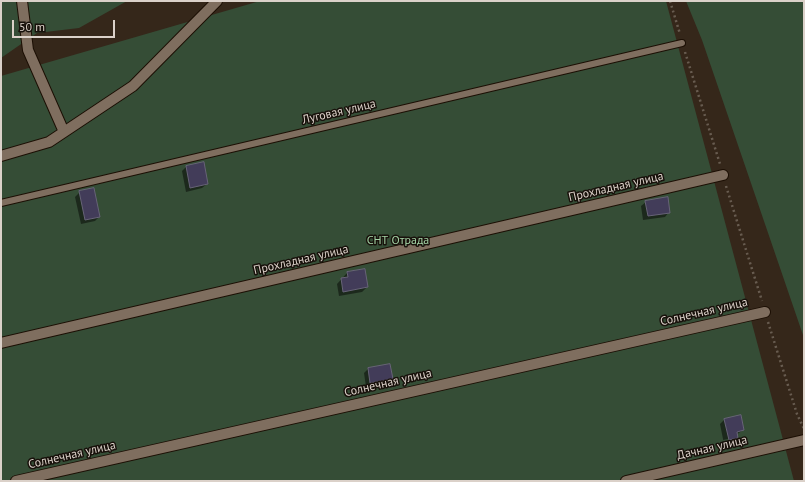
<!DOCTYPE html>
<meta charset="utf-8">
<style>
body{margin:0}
#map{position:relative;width:805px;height:482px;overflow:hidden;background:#35271a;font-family:"PT Sans",sans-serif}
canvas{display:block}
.frame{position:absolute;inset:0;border:2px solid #dbd1c9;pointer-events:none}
.scale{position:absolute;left:12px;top:20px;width:103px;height:18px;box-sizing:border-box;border:2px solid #dbd1c9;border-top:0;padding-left:5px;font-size:12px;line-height:14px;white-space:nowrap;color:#dbd1c9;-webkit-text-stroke:3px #18110b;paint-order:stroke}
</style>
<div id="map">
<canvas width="805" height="482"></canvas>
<div class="frame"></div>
<div class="scale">50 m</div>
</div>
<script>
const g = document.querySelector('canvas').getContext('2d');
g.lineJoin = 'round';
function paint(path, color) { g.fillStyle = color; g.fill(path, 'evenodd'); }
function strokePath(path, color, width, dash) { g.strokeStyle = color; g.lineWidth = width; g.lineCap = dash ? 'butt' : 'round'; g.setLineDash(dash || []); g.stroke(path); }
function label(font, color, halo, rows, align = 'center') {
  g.font = font + ' "PT Sans",sans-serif'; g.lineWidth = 3; g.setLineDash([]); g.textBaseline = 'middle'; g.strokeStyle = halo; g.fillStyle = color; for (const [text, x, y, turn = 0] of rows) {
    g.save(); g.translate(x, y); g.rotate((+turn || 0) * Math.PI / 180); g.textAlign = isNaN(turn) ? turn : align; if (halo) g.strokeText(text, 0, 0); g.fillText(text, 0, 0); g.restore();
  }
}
paint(new Path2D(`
 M1,1h126l-48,27 -42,5 -36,25z
 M260,1h406l128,480h-793v-405z
 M686,1h118v337l-102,-298z`), '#354d36');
paint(new Path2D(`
 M186,167l21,17 -5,4 -16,4 -4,-21z
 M80,192l19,25 -4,4 -14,3 -6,-27z
 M646,202l23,10 -4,5 -22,3 -2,-14z
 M347,273l20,14 -5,5 -23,4 -2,-12z
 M368,369l24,10 -5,5 -21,3 -2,-14z
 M740,416l3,14 -7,5 1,3 -5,4 -8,2 -4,-20 4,-4zM733,438v2l-9,2 -1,-2z`), '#0007');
const building = new Path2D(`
 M204,162l4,22 -18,4 -4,-22z
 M94,188l6,29 -15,3 -6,-29z
 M668,197l2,16 -22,3 -3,-15z
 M365,269l3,18 -25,5 -2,-14 7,-1 -1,-5z
 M390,364l3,15 -23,4 -2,-15z
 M741,415l3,15 -7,2 1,6 -9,2 -5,-21z`);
paint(building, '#423c59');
strokePath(building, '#676377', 1);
const service = new Path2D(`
 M1,203l681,-160`);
const minor = new Path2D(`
 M22,1l6,49 36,82
 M1,156l48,-14 84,-56 84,-85
 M1,343l722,-168
 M16,481l749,-169
 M626,481l178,-41`);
strokePath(service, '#1c0f04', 8);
strokePath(minor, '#1c0f04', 12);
strokePath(new Path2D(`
 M670,1l10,33
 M685,52l35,112
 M726,186l36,115
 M768,322l29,92 7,15`), '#685c50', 2.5, [2, 3]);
strokePath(service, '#7f6e5f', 6);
strokePath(minor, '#7f6e5f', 10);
label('12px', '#dbd1c9', '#18110b', [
 ["Луговая улица",339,112,-13],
 ["Прохладная улица",616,187,-13],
 ["Прохладная улица",301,260,-13],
 ["Солнечная улица",704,312,-13],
 ["Солнечная улица",388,383,-13],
 ["Дачная улица",712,448,-13],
 ["Солнечная улица",72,455,-13]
]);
label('12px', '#a3d2a5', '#18110b', [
 ["СНТ Отрада",398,241]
]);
</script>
